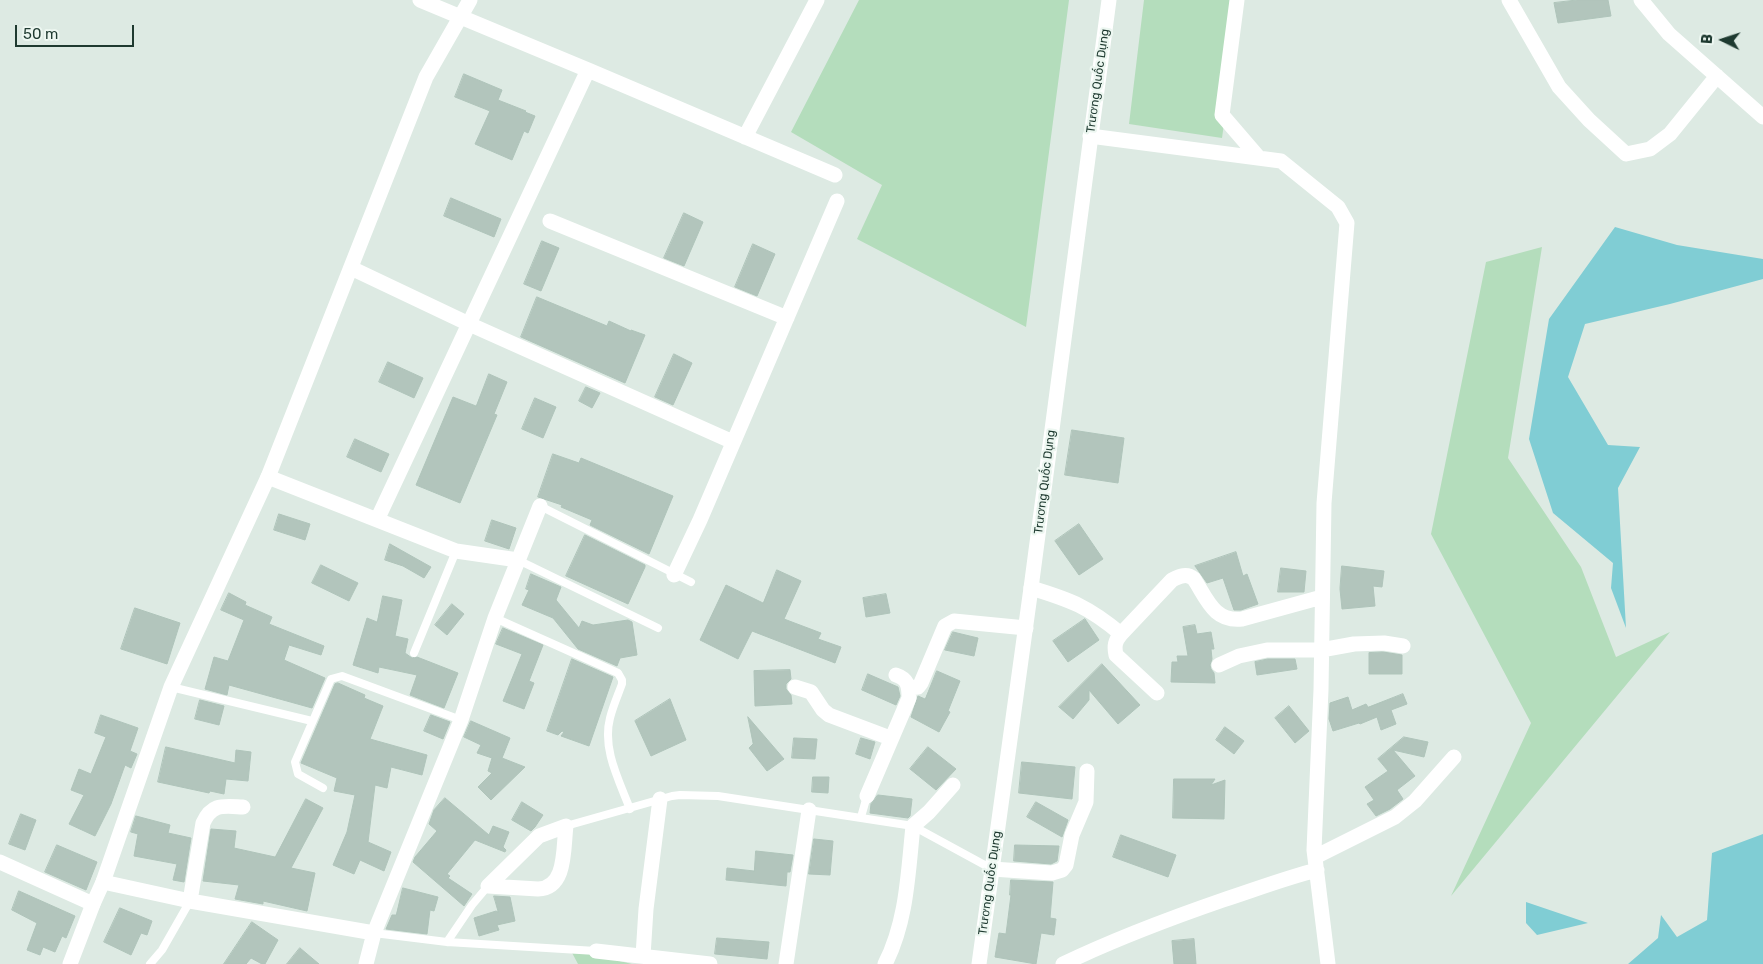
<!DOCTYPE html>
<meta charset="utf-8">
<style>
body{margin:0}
#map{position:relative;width:1763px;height:964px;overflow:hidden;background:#ddeae3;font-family:Rubik,sans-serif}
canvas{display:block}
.north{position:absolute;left:1698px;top:15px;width:50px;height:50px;-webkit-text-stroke:4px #edf7f1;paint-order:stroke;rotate:274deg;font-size:14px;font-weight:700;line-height:20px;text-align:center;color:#1e3a30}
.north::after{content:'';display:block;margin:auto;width:18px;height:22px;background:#1e3a30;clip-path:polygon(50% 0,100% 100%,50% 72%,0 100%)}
.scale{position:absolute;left:15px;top:25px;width:119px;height:22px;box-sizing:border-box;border:2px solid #1e3a30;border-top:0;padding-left:6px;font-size:15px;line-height:18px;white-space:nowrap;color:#1e3a30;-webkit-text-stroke:4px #edf7f1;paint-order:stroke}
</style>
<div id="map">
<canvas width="1763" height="964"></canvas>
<div class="north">B</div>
<div class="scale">50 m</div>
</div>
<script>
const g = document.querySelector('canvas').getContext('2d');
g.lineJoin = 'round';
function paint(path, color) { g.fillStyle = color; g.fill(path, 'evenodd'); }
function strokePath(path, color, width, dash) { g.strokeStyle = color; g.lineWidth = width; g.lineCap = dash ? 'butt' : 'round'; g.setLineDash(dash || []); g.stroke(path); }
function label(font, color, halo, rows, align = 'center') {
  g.font = font + ' Rubik,sans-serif'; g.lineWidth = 4.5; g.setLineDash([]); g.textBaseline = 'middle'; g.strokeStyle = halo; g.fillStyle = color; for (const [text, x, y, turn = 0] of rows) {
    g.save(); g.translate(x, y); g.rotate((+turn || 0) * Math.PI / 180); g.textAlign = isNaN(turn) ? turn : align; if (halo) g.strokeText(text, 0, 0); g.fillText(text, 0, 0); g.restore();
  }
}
paint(new Path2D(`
 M859,0h210l-43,327 -169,-88 25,-54 -91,-53z
 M1144,0h97l-19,138 -93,-14z
 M1542,247l-34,211 73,109 35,90 54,-25 -219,264 80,-173 -100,-189 55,-272z
 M570,949l62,15h-54z`), '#b4ddbc');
paint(new Path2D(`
 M1615,227l62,18 86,14v20l-93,25 -85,20 -17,53 40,68 32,2 -22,41 8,140 -15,-40 2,-25 -60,-50 -24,-74 20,-120z
 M1763,834v130h-135l30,-26 3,-23 16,22 30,-17 5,-67z
 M1526,902l62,21 -51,12 -11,-12z`), '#80cdd4');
const building = new Path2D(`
 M1577,0h31l3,16 -53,7 -4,-20z
 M464,74l38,16 -4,10 28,11 -1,1 10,4 -7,17 -4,-2 -12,29 -37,-16 15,-33 -35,-14z
 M451,198l50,21 -7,18 -50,-21z
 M684,213l19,9 -19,44 -20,-8z
 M542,241l17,7 -18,43 -17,-7z
 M753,244l22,10 -18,42 -22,-9z
 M537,297l70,29 2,-5 22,10v-1l14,5 -20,48 -104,-46z
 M674,354l18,9 -19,42 -18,-8z
 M388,362l35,16 -9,20 -35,-16z
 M489,374l18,8 -13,32 3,1 -37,88 -44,-18 37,-88 23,9z
 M586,387l14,6 -8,15 -13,-7z
 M535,398l21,9 -13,31 -21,-9z
 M1072,430l52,8 -6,45 -53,-8z
 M355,439l34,15 -8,18 -34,-15z
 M553,454l26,9 2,-5 92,38 -24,58 -59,-29 2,-5 -31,-13 1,-2 -24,-8z
 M279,514l31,10 -5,16 -31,-10z
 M492,520l24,8 -7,21 -24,-8z
 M1079,524l24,35 -24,16 -24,-34z
 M585,535l60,30v2l-17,37 -62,-28z
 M390,544l41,23 -7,11 -21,-12 -18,-6z
 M1236,552l7,24 4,-2 11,30 -17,6h-7l-11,-32 -16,5 -12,-17z
 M321,565l37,18 -9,18 -37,-18z
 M1342,566l42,5 -2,16 -9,-1 2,20 -33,3 -2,-20z
 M1281,568l25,3 -2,21h-26z
 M777,570l24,11 -17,38 37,14 -3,6 23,8 -6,16 -83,-32 -14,28 -38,-19 26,-55 37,18z
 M531,574l30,13 -5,13 23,28 3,-7 11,4 35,-5 4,2 5,33 -17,3 -3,8 -39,-17 -25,-31 -31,-13 7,-15 -3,-1z
 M229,593l17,9 -1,3 27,12 -3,7 55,22 -3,9 -32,-10 -5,15 41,18 -13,30 -83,-23 -2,10 -22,-6 9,-32 14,4 16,-41 -23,-10z
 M886,594l4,19 -24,4 -3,-19z
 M383,596l19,4 -7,36 13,3 -3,14 7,5 5,-1 41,16 -14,35 -34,-13 7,-20 -38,-8 -1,6 -25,-8 14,-47 10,4z
 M452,604l12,10 -17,21 -12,-10z
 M135,608l45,15 -13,41 -46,-15z
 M1085,619l14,21 -31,22 -15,-21z
 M1195,625l2,9 14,-2 3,17h-3l1,10 -2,6 1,4 3,4 1,10 -44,-1 1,-20h6l-1,-6h11l-5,-29z
 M503,628l40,17 -14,36 5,2 -10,26 -21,-8 19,-47 -26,-10z
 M953,632l25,6 -4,18 -29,-6z
 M1383,652l19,3v19h-33v-21z
 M572,659l41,18 -24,69 -28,-10 3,-4 -2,-1 -4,4 -11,-4z
 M1268,659h27l2,10 -40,6 -2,-13z
 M1102,664l38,41 -22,19 -29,-34v10l-16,19 -14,-12z
 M790,670l1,9 -5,5v5l5,6 1,9 -37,2 -1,-35z
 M937,671l23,10 -12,30 2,1 -11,20 -28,-15 7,-21 7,3z
 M868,674l30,13 2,9 -4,9 -34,-15z
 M338,683l27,12 -1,3 19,8 -13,33 57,16 -5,20 -31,-8 -4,21 -12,-3 -7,57 23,10 -7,19 -24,-11 -6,14 -21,-9 14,-33 8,-37 -21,-4 3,-13 -36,-15 34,-79z
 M1403,694l4,10 -16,6 5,14 -15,6 -4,-13 -17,7 -1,-1 -26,8 -4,-12 1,-16 18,-6 4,13 14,-6 2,3z
 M670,699l16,41 -35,16 -16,-35z
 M200,700l24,6 -5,19 -24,-6z
 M1289,706l20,25 -14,12 -20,-25z
 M101,715l37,13 -8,23 7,3 -6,14 -6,-3 -14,39 -16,32 -26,-12 15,-29 -13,-5 8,-21 12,5 15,-37 -11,-4z
 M431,715l19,7 -7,17 -19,-8z
 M748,717l36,42 -17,12 -18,-23 4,-4z
 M471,721l39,17 -8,20 23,9 -34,33 -13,-13 14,-14 -4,-2 4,-13 -15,-5 4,-8 -17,-8z
 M1225,727l19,14 -10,13 -18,-14z
 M1404,737l24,5 -4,15 -31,-7 22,26 -18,14 6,9 -13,10 -14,7 -9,-12 7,-4 -9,-13 23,-16 -10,-12z
 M794,738l23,1 -2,20 -23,-1z
 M861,738l14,4 -5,17 -14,-5z
 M166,747l69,16 1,-13 15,2 -3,29 -22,-2 -2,15 -14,-3 -1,2 -51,-11z
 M928,747l28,22 -20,21 -26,-21z
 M1022,762l53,5 -3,32 -53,-6z
 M813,777h16l-1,16 -16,-1z
 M1174,779h41l-4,6 14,-5 -1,39 -51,-1z
 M878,795l34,4 -2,17 -2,2 -38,-5 1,-9z
 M445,798l44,37 4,-9 16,6 -6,15 3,3 -1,2 -30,-12 -28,34 3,2 -2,2 24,16 -8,12 -51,-44 2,-5 22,-26 -8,-7 5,-14z
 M306,799l17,9 -32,60 24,5 -8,38 -44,-10v3l-28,-5 4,-14 -36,-4 8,-52 25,2 -2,17 41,9z
 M522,802l21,13 -8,12 -4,4 -19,-11z
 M1036,802l32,18 -6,17 -35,-20z
 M21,814l15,6 -11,30 -16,-6z
 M136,816l34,9 -2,8 23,5 -7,44 -11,-2 4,-16 -43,-8 4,-22 -7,-2z
 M1121,835l55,20 -8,22 -55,-20z
 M814,839l19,2 -3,34 -21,-1z
 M57,845l40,17 -11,28 -41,-18z
 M1015,845l44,1 -2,15 -6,3 -37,-3z
 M756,851l37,4 -3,17h-3l-1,14 -60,-6 1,-12 27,3z
 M1011,880l42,2 -3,36 6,1 -2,16 -13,-2 -5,31 -41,-7 4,-24 7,1 5,-39h-1z
 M403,888l35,9 -4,14 -4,-1 -3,24 -41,-5 6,-14h4z
 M19,891l56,25 -9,22 -4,-2 -7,16 -12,-5 -3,8 -13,-5 10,-27 -25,-13z
 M494,896l16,1 5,24 -18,4 2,5 -20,6 -5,-18 22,-7 2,1z
 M120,908l32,13 -5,14 -6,-2 -10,22 -27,-13z
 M252,922l26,18 -13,24h-3l-11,-6 -5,6h-22z
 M717,938l52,4 -2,17 -52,-5z
 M1194,939l2,25h-22l-2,-23z
 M300,948l19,16h-32z`);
paint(building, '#b2c5bc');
strokePath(building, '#afc4ba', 1);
strokePath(new Path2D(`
 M540,506l151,76
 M518,560l140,68
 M495,618l123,55 4,7v4c-4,11 -9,22 -12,34 -8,31 9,62 20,91
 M414,653l42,-102
 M171,687l141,34
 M323,788l-25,-14 -3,-12 36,-83 11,-3 119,44
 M861,817l6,-21
 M566,826l106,-30 8,-1 38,1 195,30 79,43
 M374,933l73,9 149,9
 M447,942l25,-37 16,-19
 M150,964l12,-14 28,-49`), '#fff', 8);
strokePath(new Path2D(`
 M420,0l168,70 247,105
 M1237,0l-15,115 37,43
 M1509,0l50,87 30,33 37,34 24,-5 20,-15 47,-58
 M1641,0l28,34 94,83
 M1090,136l191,25 57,46 9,16 -23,280 -3,187 -7,160 14,114
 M745,137l72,-137
 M550,221l237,97
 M351,268l118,56 264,118
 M268,477l188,74 62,9
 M377,520l211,-450
 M674,575l26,-55 137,-319
 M1031,588c40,12 58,19 90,46
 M1219,665l20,-9 28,-6h54l33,-6 30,-1 19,3
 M795,687l16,5 12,18 6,5 61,23
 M909,688l9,-1 3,-4 24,-57 9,-5 72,7
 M1157,693l-41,-38c-2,-9 -1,-14 5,-21l51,-54c8,-4 15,-7 22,-1 13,20 20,43 48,40l80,-22
 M867,796l42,-98c0,-12 -1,-19 -13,-23
 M566,826c-3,22 1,62 -28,63l-50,-3 51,-50z
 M1315,857l80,-40 20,-16 39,-44
 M0,862l93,42
 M992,869l60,4 10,-3 4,-5 6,-30 14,-33 1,-31
 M103,882l87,19 184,32
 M190,901l13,-78c9,-20 20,-17 40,-16
 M596,951l114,13
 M643,956l3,-47 14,-110
 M366,964l8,-31 87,-213 34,-102 45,-112
 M786,964l23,-154
 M885,964c22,-43 23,-91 28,-138l16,-14 24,-27
 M1063,964c52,-25 105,-45 160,-64 31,-10 62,-22 94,-30`), '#fff', 15);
strokePath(new Path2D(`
 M70,964l23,-60 10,-22 68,-195 97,-210 158,-400 44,-77
 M979,964l52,-376 78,-588`), '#fff', 15);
label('12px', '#1e3a30', '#edf7f1', [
 ["Trương Quốc Dụng",1098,81,-82],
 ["Trương Quốc Dụng",1045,482,-83],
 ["Trương Quốc Dụng",990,883,-82]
]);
</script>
